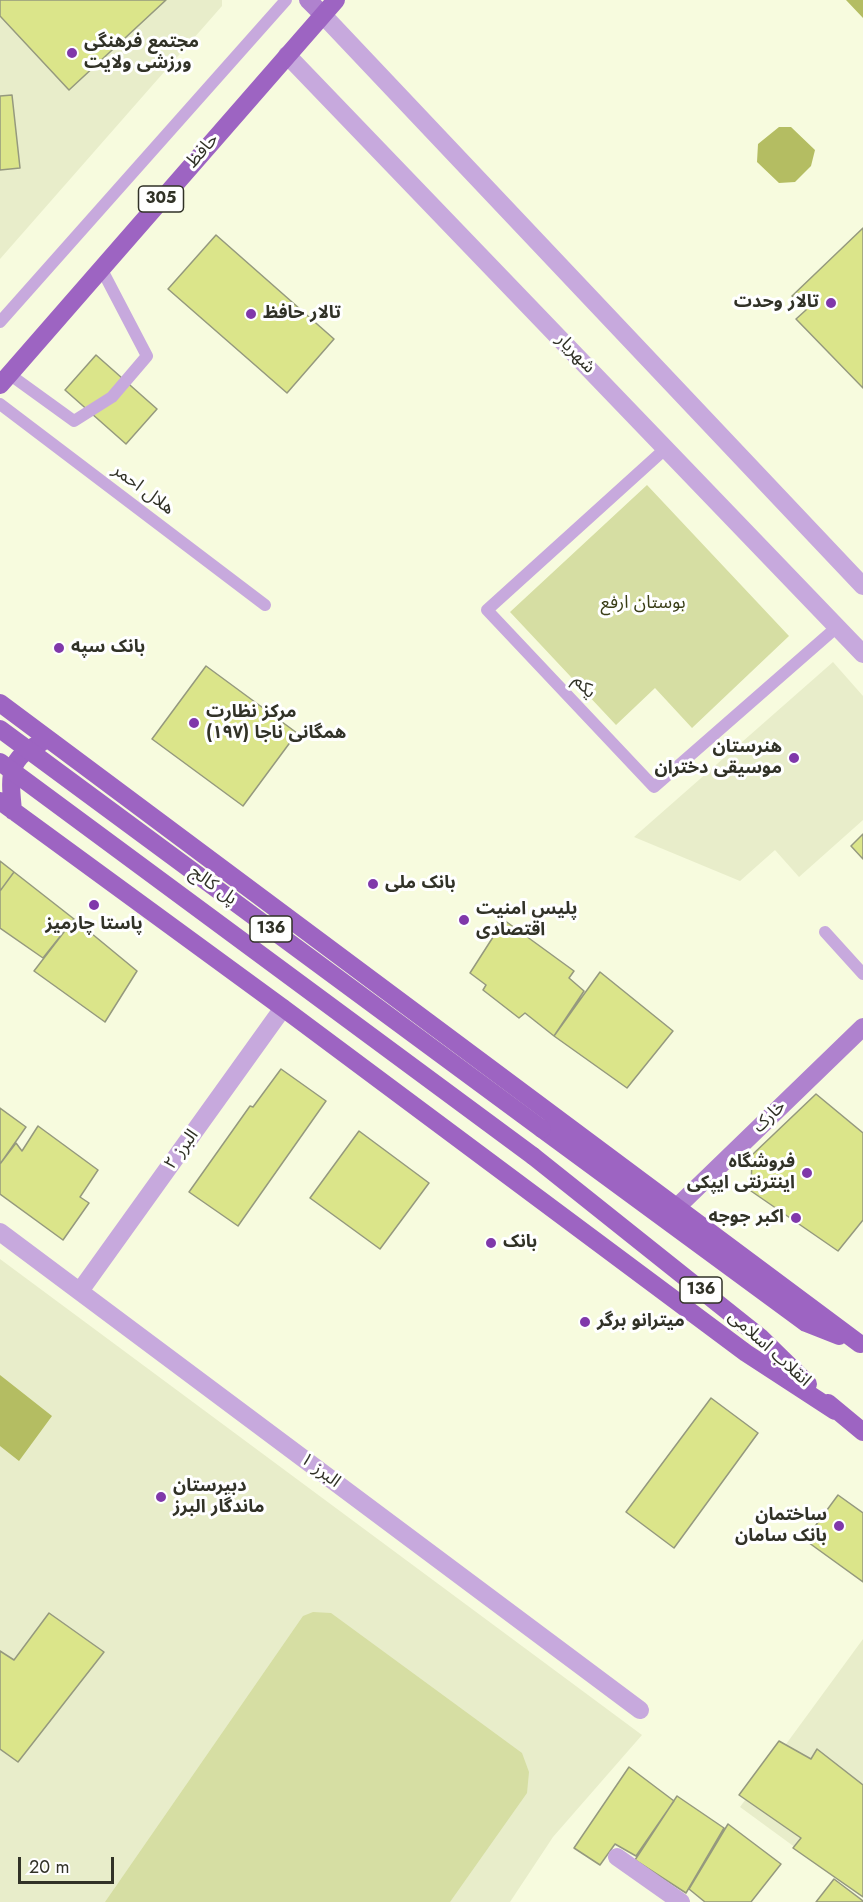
<!DOCTYPE html>
<meta charset="utf-8">
<style>
body{margin:0}
#map{position:relative;width:863px;height:1902px;overflow:hidden;background:#f7fbde;font-family:Jost,sans-serif}
canvas{display:block}
.scale{position:absolute;left:18px;top:1857px;width:96px;height:27px;box-sizing:border-box;border:3px solid #313227;border-top:0;padding-left:8px;font-size:18px;line-height:21px;white-space:nowrap;color:#313227;-webkit-text-stroke:4px #fff;paint-order:stroke}
</style>
<div id="map">
<canvas width="863" height="1902"></canvas>
<div class="scale">20 m</div>
</div>
<script>
const g = document.querySelector('canvas').getContext('2d');
g.lineJoin = 'round';
function paint(path, color) { g.fillStyle = color; g.fill(path, 'evenodd'); }
function strokePath(path, color, width, dash) { g.strokeStyle = color; g.lineWidth = width; g.lineCap = dash ? 'butt' : 'round'; g.setLineDash(dash || []); g.stroke(path); }
function label(font, color, halo, rows, align = 'center') {
  g.font = font + ' Jost,"Noto Sans Arabic",sans-serif'; g.lineWidth = 6; g.setLineDash([]); g.textBaseline = 'middle'; g.strokeStyle = halo; g.fillStyle = color; for (const [text, x, y, turn = 0] of rows) {
    g.save(); g.translate(x, y); g.rotate((+turn || 0) * Math.PI / 180); g.textAlign = isNaN(turn) ? turn : align; if (halo) g.strokeText(text, 0, 0); g.fillText(text, 0, 0); g.restore();
  }
}
paint(new Path2D(`
 M0,0h222v6l-222,253z
 M833,662l30,34v124l-64,57 -24,-27 -35,31 -106,-44z
 M0,1259l642,476 -89,102 -43,65h-510z
 M863,1639v258l-123,-90z`), '#e8edca');
paint(new Path2D(`
 M647,485l142,151 -97,92 -37,-40 -39,37 -106,-113z
 M313,1612l18,1 191,140 7,19 -2,21 -77,109h-345l198,-286z`), '#d6dea3');
paint(new Path2D(`
 M846,0h17v18z
 M779,127h12l24,23 -4,16 -16,16 -16,1 -22,-21 1,-18z
 M0,1375l52,41 -33,45 -19,-15z`), '#b4bd62');
const building = new Path2D(`
 M0,0h166l-97,90 -69,-74z
 M12,95l8,73 -20,2v-74z
 M863,228v160l-67,-69 10,-9 -14,-14z
 M216,235l118,104 -47,54 -119,-104z
 M96,355l61,54 -31,35 -61,-54z
 M206,666l91,67 -54,73 -91,-67z
 M863,834v25l-12,-13z
 M0,861l14,11 -14,19z
 M14,872l60,47 -31,39 -43,-30v-37z
 M74,919l63,52 -32,51 -71,-51z
 M504,920l70,51 -5,7 15,13 -30,45 -29,-23 -6,5 -36,-28 3,-5 -16,-12z
 M600,972l73,59 -46,57 -73,-52z
 M281,1069l45,32 -88,125 -49,-34 61,-86 3,1z
 M816,1094l47,39v87l-25,31 -87,-60 1,-36z
 M0,1108l26,19 -26,37z
 M38,1126l60,44 -18,27 9,6 -26,37 -63,-46v-30l16,-21 6,8z
 M359,1131l70,52 -49,66 -70,-51z
 M711,1398l47,35 -84,115 -48,-36z
 M838,1495l25,18v69l-58,-42z
 M49,1613l55,39 -86,110 -18,-13v-98l14,9z
 M779,1741l32,18 6,-10 46,36v112l-70,-49 8,-10 -62,-43z
 M629,1767l45,34 -38,55 -21,-12 -15,21 -26,-17z
 M677,1796l47,32 -38,65 -51,-33z
 M728,1824l53,40 -30,38h-46l-16,-13z
 M834,1879l29,22v1h-47z`);
paint(building, '#dbe58a');
strokePath(building, '#95997e', 1.5);
strokePath(new Path2D(`
 M0,322l286,-322
 M9,374l65,47 38,-24 35,-41 -46,-88
 M0,404l265,201
 M665,449l-178,161 167,177 183,-160
 M825,932l38,42`), '#c7a9dd', 12);
strokePath(new Path2D(`
 M322,14l541,572
 M287,55l576,599
 M0,1232l640,478
 M80,1291l203,-283
 M617,1857l64,45`), '#c7a9dd', 18);
strokePath(new Path2D(`
 M308,0l14,14
 M677,1207l186,-180`), '#af82ce', 18);
strokePath(new Path2D(`
 M0,385l336,-385
 M0,703l860,641
 M0,801l283,207 463,345 89,58
 M13,811c-3,-33 -7,-53 28,-68
 M542,1129l264,194 33,13
 M533,1156l227,181 48,47
 M828,1403l35,29`), '#9d64c2', 18);
strokePath(new Path2D(`
 M0,729l542,400
 M0,762l533,394`), '#9d64c2', 18);
for (const [x, y, r, color] of [
 [72,53,6,"#8038aa"],
 [831,303,6,"#8038aa"],
 [251,314,6,"#8038aa"],
 [59,648,6,"#8038aa"],
 [194,723,6,"#8038aa"],
 [794,758,6,"#8038aa"],
 [373,884,6,"#8038aa"],
 [94,905,6,"#8038aa"],
 [464,920,6,"#8038aa"],
 [807,1173,6,"#8038aa"],
 [796,1218,6,"#8038aa"],
 [491,1243,6,"#8038aa"],
 [585,1322,6,"#8038aa"],
 [161,1497,6,"#8038aa"],
 [839,1526,6,"#8038aa"]
]) { const dot = new Path2D(); dot.arc(x, y, r, 0, 2 * Math.PI); g.fillStyle = color; g.fill(dot); strokePath(dot, '#fff', 2); }
for (const [x, y, w] of [
 [161,199,45],
 [271,929,42],
 [701,1290,42]
]) { const box = new Path2D(); box.roundRect(x - w / 2, y - 13, w, 26, 4.5); g.fillStyle = '#fff'; g.fill(box); strokePath(box, '#313227', 1.5); }
label('bold 16px', '#313227', null, [
 ["305",161,199],
 ["136",271,929],
 ["136",701,1290]
]);
label('bold 18px', '#313227', '#fff', [
 ["مجتمع فرهنگی",84,43],
 ["ورزشی ولایت",84,64],
 ["تالار وحدت",819,303,"right"],
 ["تالار حافظ",263,314],
 ["بانک سپه",71,648],
 ["مرکز نظارت",206,713],
 ["همگانی ناجا (۱۹۷)",206,734],
 ["هنرستان",782,748,"right"],
 ["موسیقی دختران",782,769,"right"],
 ["بانک ملی",385,884],
 ["پلیس امنیت",476,910],
 ["اقتصادی",476,931],
 ["پاستا چارمیز",94,925,"center"],
 ["فروشگاه",795,1163,"right"],
 ["اینترنتی ایپکی",795,1184,"right"],
 ["اکبر جوجه",784,1218,"right"],
 ["بانک",503,1243],
 ["میترانو برگر",597,1322],
 ["دبیرستان",173,1487],
 ["ماندگار البرز",173,1508],
 ["ساختمان",827,1516,"right"],
 ["بانک سامان",827,1537,"right"]
], 'left');
label('18px', '#313227', '#fff', [
 ["حافظ",203,151,-49],
 ["شهریار",575,354,46],
 ["هلال احمر",143,490,37],
 ["یکم",584,687,47],
 ["پل کالج",213,886,36],
 ["خارک",770,1117,-44],
 ["البرز ۲",182,1150,-54],
 ["انقلاب اسلامی",769,1349,42],
 ["البرز ۱",320,1471,37]
]);
label('18px', '#393d16', '#fff', [
 ["بوستان ارفع",643,604]
]);
</script>
